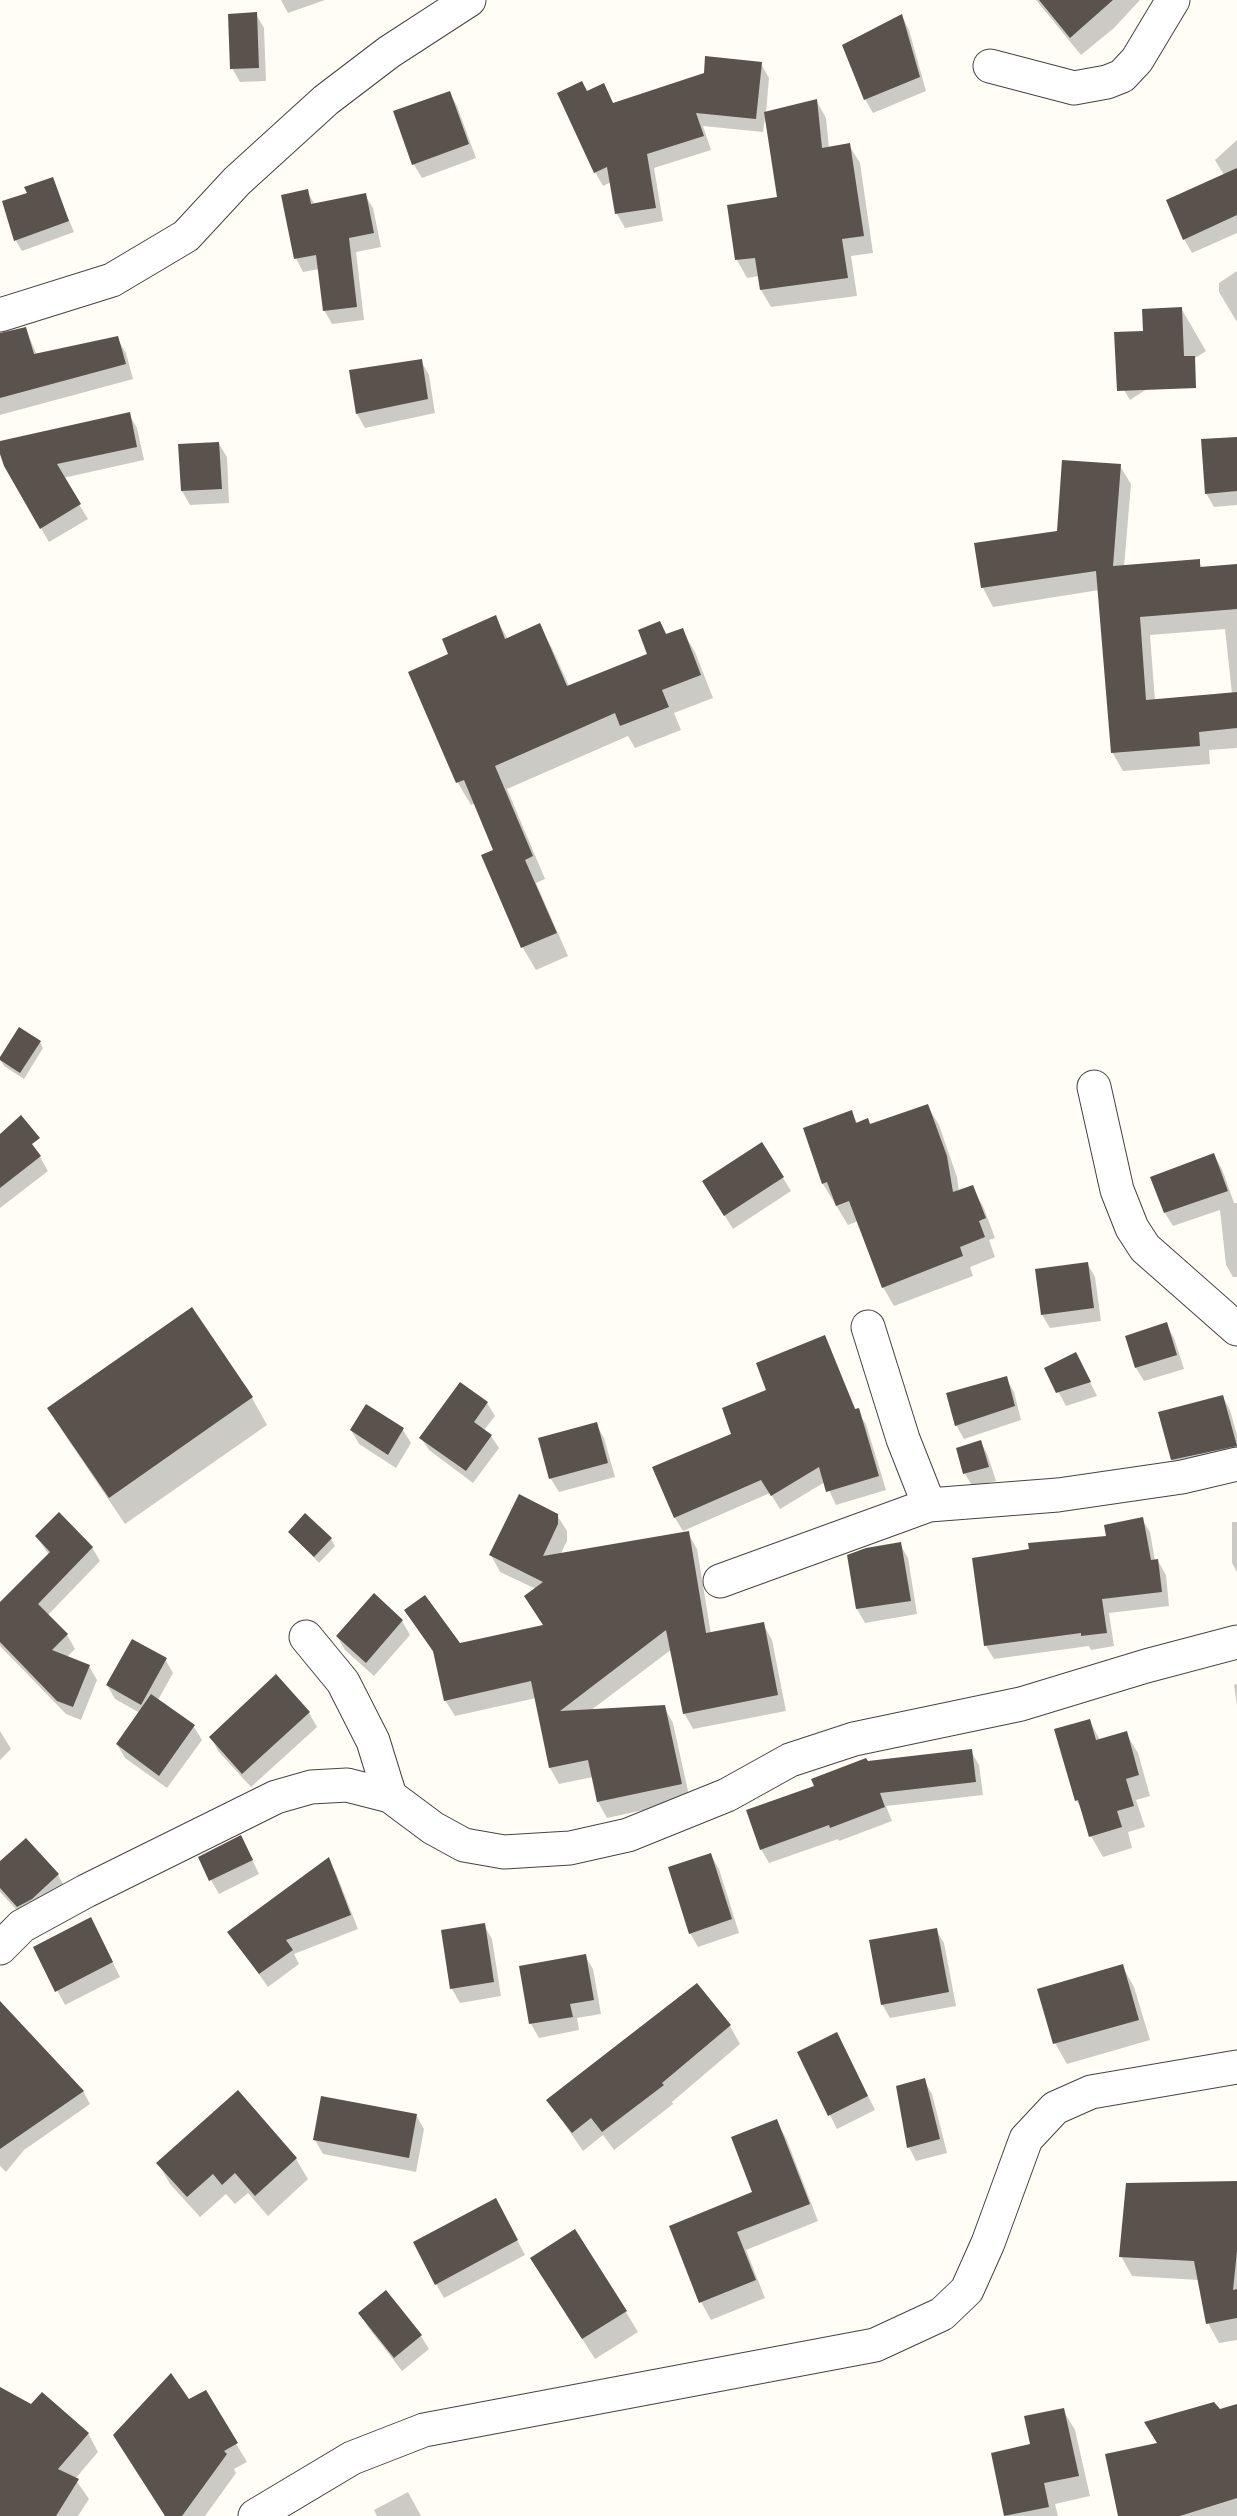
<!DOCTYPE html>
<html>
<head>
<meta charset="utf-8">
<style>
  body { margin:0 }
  canvas { display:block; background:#fffdf5 }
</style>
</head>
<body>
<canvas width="1237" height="2516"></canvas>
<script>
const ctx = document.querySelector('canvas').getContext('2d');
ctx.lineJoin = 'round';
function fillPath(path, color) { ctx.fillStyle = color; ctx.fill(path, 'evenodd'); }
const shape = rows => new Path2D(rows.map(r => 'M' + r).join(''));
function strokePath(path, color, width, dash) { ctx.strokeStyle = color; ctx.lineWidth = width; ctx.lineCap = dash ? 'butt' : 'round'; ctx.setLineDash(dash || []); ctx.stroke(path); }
fillPath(shape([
  [281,0,325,0,288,13],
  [1036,0,1140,0,1114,28,1081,55],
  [256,14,264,28,266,81,240,82,232,68],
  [902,16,909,30,926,91,873,113,865,99],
  [761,64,769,78,766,113,816,100,826,118,829,148,849,145,860,163,873,253,851,256,857,296,771,307,761,290,759,276,747,278,737,260,729,206,779,198,765,118,763,132,703,126,711,150,654,168,663,221,625,228,617,214,611,182,603,186,595,172,587,93,603,85,614,105],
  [449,92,457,106,476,158,422,178,414,165,395,112],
  [1237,140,1237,233,1192,253,1184,239,1224,175,1215,160],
  [52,179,74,232,22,251,16,241,4,202,29,194],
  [307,191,315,205,365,195,373,208,381,247,356,252,364,320,332,324,324,310,319,269,303,272,296,258],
  [1237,271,1237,322,1219,292,1219,283],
  [1181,308,1206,351,1130,400,1118,380,1144,333],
  [25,328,37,355,117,338,126,353,133,379,0,415,0,335],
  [421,361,429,375,435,413,365,428,357,414],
  [129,414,137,428,144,460,63,478,88,519,49,542,5,466,0,442],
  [1237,438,1237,505,1214,507,1206,493],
  [219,444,227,457,229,503,190,505,182,491,179,446],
  [1120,466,1131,484,1124,567,1199,561,1203,569,1237,565,1237,748,1209,750,1210,764,1123,771,1112,752,1099,590,993,607,983,588,976,545,1058,532],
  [1225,629,1232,694,1155,701,1150,635],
  [495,617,508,639,539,625,552,648,569,686,649,654,660,622,667,636,682,630,695,652,713,698,674,713,681,730,635,748,628,736,507,789,545,879,536,883,568,956,536,970,523,948,483,856,495,851,476,803,471,805,458,783,410,673,450,655],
  [40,1042,43,1048,24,1079,4,1066,0,1059],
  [927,1105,939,1125,957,1177,959,1191,972,1187,983,1206,995,1238,989,1240,995,1257,970,1267,973,1276,894,1306,883,1287,858,1221,848,1225,823,1184,805,1128,851,1112,858,1124,871,1126],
  [762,1144,791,1191,733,1229,712,1195],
  [0,1152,40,1157,48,1171,0,1208],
  [1214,1155,1222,1169,1234,1203,1237,1203,1237,1277,1233,1277,1226,1265,1220,1210,1173,1226,1165,1213],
  [1087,1263,1095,1277,1101,1321,1050,1328,1042,1315],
  [191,1310,252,1398,267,1425,125,1524,65,1435,49,1409],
  [1166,1324,1174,1338,1184,1369,1144,1381,1136,1368],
  [824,1336,856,1410,866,1424,886,1490,836,1505,825,1482,780,1509,770,1493,683,1531,675,1518,733,1435,768,1390],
  [1083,1368,1097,1396,1066,1406,1046,1369],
  [1006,1378,1014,1392,1021,1420,964,1439,956,1425],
  [460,1384,487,1403,495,1416,484,1430,491,1436,499,1448,473,1483,429,1450,421,1438],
  [1223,1397,1230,1410,1237,1435,1237,1461,1180,1473,1172,1459],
  [596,1424,604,1438,615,1477,559,1492,551,1479,540,1439],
  [351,1430,403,1430,411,1443,396,1468,359,1444],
  [981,1442,988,1456,996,1481,973,1487,965,1474,958,1449],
  [305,1515,331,1539,335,1546,319,1563,290,1532],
  [557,1515,567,1531,567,1541,560,1555,688,1533,697,1549,711,1634,763,1624,772,1640,786,1711,693,1729,684,1713,672,1649,590,1711,664,1707,673,1723,690,1800,607,1818,598,1802,593,1777,559,1784,550,1768,536,1698,455,1716,445,1700,435,1655,406,1611,459,1645,544,1626,536,1589,500,1572,491,1555],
  [1142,1519,1150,1532,1155,1561,1158,1561,1166,1575,1169,1606,1109,1613,1114,1646,1091,1650,1089,1646,994,1659,986,1646,1107,1537],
  [1232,1522,1237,1522,1237,1572,1232,1563],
  [37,1537,92,1547,100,1561,48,1615,67,1635,75,1649,67,1657,89,1666,97,1680,81,1720,66,1714,0,1646,0,1604,49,1555],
  [900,1544,908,1558,917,1614,865,1623,857,1609],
  [374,1596,402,1621,410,1635,374,1676,345,1650,337,1636],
  [165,1659,173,1673,158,1700,194,1727,202,1740,167,1788,125,1758,117,1744,140,1713,115,1699,107,1685],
  [276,1677,309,1713,317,1727,251,1787,218,1751,211,1737],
  [1237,1684,1237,1705,1234,1685],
  [1089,1720,1100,1740,1126,1733,1138,1753,1150,1796,1136,1800,1145,1827,1128,1832,1132,1848,1103,1857,1091,1836,1084,1813,1076,1800],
  [0,1731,11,1749,0,1760],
  [971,1751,979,1765,983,1795,886,1806,892,1821,839,1841,838,1839,769,1863,761,1849,816,1787,867,1763],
  [26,1840,58,1875,66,1889,26,1920,0,1892,0,1863],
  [248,1851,259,1874,219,1894,211,1880],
  [711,1855,719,1869,739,1933,698,1947,690,1933],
  [328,1860,336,1873,358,1929,294,1954,299,1964,268,1987,229,1932],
  [484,1925,492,1939,501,1996,460,2003,452,1989,442,1932],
  [936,1930,944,1943,956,2006,890,2018,882,2004],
  [98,1933,120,1977,65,2005,35,1948],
  [585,1956,593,1969,601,2014,577,2018,579,2030,539,2038,531,2024,521,1967],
  [1122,1966,1134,1987,1150,2040,1067,2064,1055,2043],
  [0,2004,83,2091,90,2104,24,2150,6,2172,0,2166],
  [730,2026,740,2044,672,2102,673,2104,614,2150,603,2135,583,2151,548,2100],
  [844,2047,875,2110,837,2129,830,2115],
  [924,2080,932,2094,947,2153,916,2161,909,2147],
  [416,2115,424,2129,416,2172,323,2154,315,2140],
  [776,2121,786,2138,818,2221,746,2250,765,2298,711,2320,701,2302,754,2193],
  [296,2159,308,2179,268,2216,248,2193,235,2204,226,2194,200,2217,170,2184,158,2163],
  [503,2213,525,2255,444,2298,436,2284],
  [1237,2216,1237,2340,1219,2343,1208,2323,1199,2280,1132,2276,1121,2256],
  [544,2279,626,2312,638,2332,595,2359],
  [360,2314,421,2336,429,2349,402,2371,368,2327],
  [0,2389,88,2433,98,2452,75,2479,89,2499,78,2516,0,2516],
  [205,2392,247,2462,234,2469,236,2473,205,2516,166,2516,189,2401],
  [1063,2410,1075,2430,1090,2496,1055,2504,1058,2516,1006,2516,993,2454,1032,2445],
  [1237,2431,1237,2516,1119,2516,1159,2444],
  [408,2492,421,2516,377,2516,374,2510]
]), '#0003');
fillPath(shape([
  [1039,0,1113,0,1070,38],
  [257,12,259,68,230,69,228,14],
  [902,14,920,77,864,100,842,45],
  [705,56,762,62,756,119,696,113,704,136,647,154,656,208,615,214,607,167,594,173,557,93,582,81,587,91,604,83,613,103,704,73],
  [450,91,469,144,412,165,393,111],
  [817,99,822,148,850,143,864,236,842,239,848,278,760,290,755,258,735,260,727,205,777,197,764,112],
  [1237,168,1237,215,1183,240,1166,200],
  [53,177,69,221,14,241,2,201,27,193,24,187],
  [308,189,311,204,366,193,374,233,349,238,357,307,323,311,316,255,294,259,281,195],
  [1182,307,1184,356,1195,356,1196,388,1117,391,1114,332,1143,331,1142,309],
  [26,327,34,354,118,336,126,364,0,398,0,333],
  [422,359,428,399,356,414,349,370],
  [130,412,137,447,57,464,81,504,40,529,4,466,0,454,0,441],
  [1237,437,1237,491,1205,494,1201,439],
  [219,442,222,489,181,491,178,444],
  [1062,460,1121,464,1113,566,1200,559,1200,567,1237,564,1237,609,1140,617,1146,700,1237,692,1237,728,1199,732,1200,746,1111,753,1096,571,981,588,974,543,1057,531],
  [496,615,505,639,540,623,567,686,647,654,638,630,660,621,666,634,683,628,701,675,662,690,669,707,620,726,615,713,495,766,533,856,525,860,557,933,521,948,481,855,493,850,464,780,456,783,408,672,448,654,442,639],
  [19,1027,41,1041,20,1073,0,1060,0,1057],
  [928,1104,947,1156,953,1192,973,1185,986,1218,979,1221,985,1237,960,1247,963,1256,882,1288,849,1201,836,1206,827,1182,822,1184,803,1128,852,1110,856,1123,868,1118,870,1124],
  [21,1115,40,1138,32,1144,41,1156,0,1188,0,1134],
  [762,1142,784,1177,724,1216,702,1181],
  [1214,1153,1228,1191,1164,1213,1150,1177],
  [1088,1262,1094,1308,1041,1315,1035,1269],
  [192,1307,253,1397,109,1498,47,1408],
  [1167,1322,1177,1355,1135,1368,1125,1336],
  [825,1335,855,1409,859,1408,879,1476,826,1492,819,1467,771,1496,761,1480,674,1518,652,1467,731,1434,722,1408,766,1390,756,1363],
  [1076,1352,1091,1382,1056,1393,1044,1368],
  [1007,1376,1015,1406,955,1426,946,1393],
  [460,1382,488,1402,474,1422,492,1435,466,1471,419,1438],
  [1223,1395,1237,1446,1171,1460,1158,1412],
  [366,1404,404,1428,388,1455,350,1430],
  [597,1422,608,1463,549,1479,538,1438],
  [981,1440,989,1467,963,1474,956,1448],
  [519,1494,558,1514,558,1524,543,1556,689,1531,706,1633,764,1622,778,1695,683,1714,666,1630,560,1711,665,1705,682,1784,597,1802,588,1760,549,1768,531,1681,444,1701,433,1651,404,1610,425,1595,460,1643,543,1625,524,1596,543,1582,489,1555],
  [59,1512,93,1547,38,1604,68,1634,52,1650,90,1665,73,1707,57,1701,0,1642,0,1602,50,1552,35,1536],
  [305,1513,332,1538,314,1557,288,1532],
  [1143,1517,1151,1560,1158,1559,1162,1592,1102,1599,1107,1633,1081,1636,1081,1633,984,1646,972,1558,1029,1549,1028,1543,1106,1536,1104,1525],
  [901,1542,911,1601,856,1609,847,1555,866,1548],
  [374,1593,403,1620,366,1663,336,1636],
  [132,1639,167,1658,141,1705,106,1685],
  [276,1674,310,1712,242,1774,209,1737],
  [151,1694,195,1725,159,1776,116,1744],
  [1090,1719,1096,1740,1127,1731,1139,1775,1126,1779,1134,1806,1117,1811,1122,1827,1089,1837,1078,1800,1075,1801,1054,1729],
  [972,1749,976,1782,880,1793,885,1807,830,1828,829,1825,760,1850,746,1810,814,1786,811,1779,866,1758,868,1761],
  [241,1835,253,1860,209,1881,198,1857],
  [26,1838,59,1874,32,1899,17,1907,0,1888,0,1861],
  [711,1853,732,1919,689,1934,668,1867],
  [329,1857,351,1915,286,1940,293,1950,259,1974,227,1932],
  [91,1917,113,1962,55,1992,33,1947],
  [485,1923,494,1982,450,1989,441,1930],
  [937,1928,949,1992,881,2005,869,1940],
  [586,1954,594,2000,570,2004,573,2017,529,2024,519,1966],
  [1123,1964,1139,2020,1053,2044,1037,1989],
  [697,1983,731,2025,662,2083,664,2085,602,2132,591,2118,572,2133,546,2100],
  [0,2001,84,2091,0,2149],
  [837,2032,868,2096,828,2116,797,2052],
  [925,2078,940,2139,907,2148,896,2086],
  [238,2090,297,2158,255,2196,235,2173,222,2185,213,2174,187,2197,156,2163],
  [321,2096,417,2114,409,2158,313,2140],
  [777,2119,810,2204,737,2232,756,2280,699,2303,669,2226,752,2192,731,2137],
  [1237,2181,1237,2251,1233,2290,1237,2289,1237,2318,1206,2324,1194,2261,1119,2257,1126,2183],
  [496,2198,518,2240,435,2285,413,2242],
  [575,2229,627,2311,582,2339,530,2258],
  [386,2290,422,2335,394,2358,358,2313],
  [171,2373,189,2399,206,2390,238,2443,224,2451,227,2454,182,2516,165,2516,113,2435],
  [0,2387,31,2404,42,2392,89,2433,58,2469,79,2479,56,2516,0,2516],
  [1214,2402,1220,2409,1237,2404,1237,2498,1180,2516,1118,2516,1105,2454,1157,2443,1144,2422],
  [1064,2408,1079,2476,1044,2483,1049,2507,1004,2516,991,2453,1030,2444,1024,2416]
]), '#5a524d');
const minor = shape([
  [990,66,1074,88,1107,82,1122,76,1137,60,1173,0],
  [0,315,112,280,186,236,237,181,326,100,389,52,469,0],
  [1094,1087,1117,1190,1132,1228,1145,1248,1237,1329],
  [868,1327,903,1439,929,1505],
  [720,1581,929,1505,1058,1495,1182,1477,1237,1464],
  [306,1637,343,1682,373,1741,390,1796],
  [0,1948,22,1926,86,1891,276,1797,311,1787,347,1785,390,1796,433,1828,464,1845,504,1852,570,1848,628,1835,727,1795,790,1760,854,1739,1021,1704,1146,1666,1237,1642],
  [255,2516,352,2458,424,2430,875,2345,942,2314,967,2290,988,2243,1026,2139,1055,2108,1091,2092,1237,2067]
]);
strokePath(minor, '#444', 35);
strokePath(minor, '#fff', 33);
</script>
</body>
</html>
